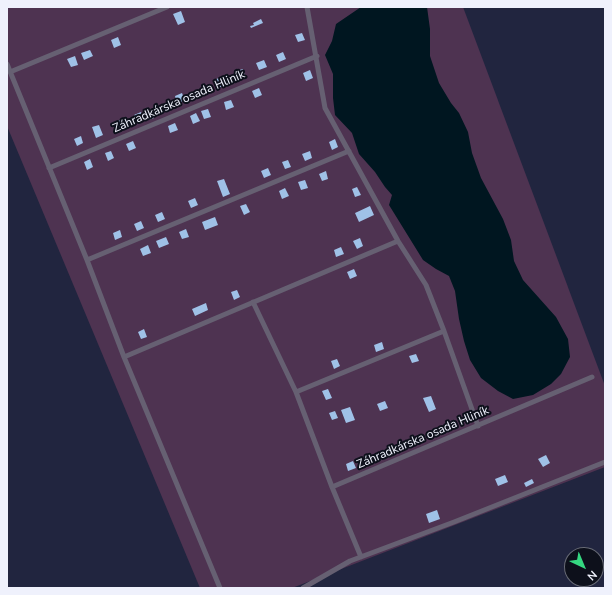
<!DOCTYPE html>
<html>
<head>
<meta charset="utf-8">
<style>
  body { margin:0 }
  #map { position:relative; width:612px; height:595px; overflow:hidden; background:#21253f; font-family:"Nunito Sans",sans-serif }
  canvas { display:block }
  .frame { position:absolute; inset:0; border:8px solid #eff1fc; pointer-events:none }
  .north { position:absolute; left:564px; top:547px; width:40px; height:40px; box-sizing:border-box; background:#0d101b; border:1px solid #676a75; border-radius:50%; rotate:136deg; font-size:11px; font-weight:700; line-height:16px; text-align:center; color:#eff1fc }
  .north::after { content:''; display:block; margin:auto; width:14px; height:18px; background:#35d881; clip-path:polygon(50% 0,100% 100%,50% 72%,0 100%) }
</style>
</head>
<body>
<div id="map">
<canvas width="612" height="595"></canvas>
<div class="frame"></div>
<div class="north">N</div>
</div>
<script>
const ctx = document.querySelector('canvas').getContext('2d');
ctx.lineJoin = 'round';
function fillPath(path, color) { ctx.fillStyle = color; ctx.fill(path, 'evenodd'); }
const shape = rows => new Path2D(rows.map(r => 'M' + r).join(''));
function strokePath(path, color, width, dash) { ctx.strokeStyle = color; ctx.lineWidth = width; ctx.lineCap = dash ? 'butt' : 'round'; ctx.setLineDash(dash || []); ctx.stroke(path); }
function write(font, color, halo, rows, align = 'center') {
  ctx.font = font + ' "Nunito Sans",sans-serif'; ctx.lineWidth = 4; ctx.setLineDash([]); ctx.textBaseline = 'middle'; ctx.strokeStyle = halo; ctx.fillStyle = color; for (const [text, x, y, turn = 0] of rows) {
    ctx.save(); ctx.translate(x, y); ctx.rotate((+turn || 0) * Math.PI / 180); ctx.textAlign = isNaN(turn) ? turn : align; if (halo) ctx.strokeText(text, 0, 0); ctx.fillText(text, 0, 0); ctx.restore();
  }
}
fillPath(shape([
  [7,7,463,7,605,386,605,467,292,588,200,588,7,126]
]), '#4e3351');
fillPath(shape([
  [361,7,427,7,430,29,430,56,439,83,451,103,459,113,468,132,472,153,481,178,503,219,511,240,514,261,523,280,556,317,568,339,570,357,561,374,551,384,533,395,513,399,498,391,481,378,470,360,464,341,459,319,455,291,449,276,436,269,423,260,389,205,392,195,385,187,375,172,359,154,352,133,335,115,333,98,333,74,325,55,332,41,336,24]
]), '#001620');
fillPath(shape([
  [181,11,185,22,178,25,173,14],
  [261,19,263,23,251,28,250,26,254,25,253,23],
  [302,33,305,40,298,42,295,35],
  [118,37,121,45,114,48,111,40],
  [90,50,93,56,84,60,81,53],
  [283,52,286,59,279,62,276,55],
  [75,56,78,65,71,67,67,59],
  [264,60,267,67,259,70,256,63],
  [243,69,245,76,238,78,236,71],
  [310,70,313,78,306,81,303,73],
  [224,76,227,84,218,88,214,80],
  [259,88,262,95,255,98,252,91],
  [182,93,185,101,177,103,175,96],
  [231,100,234,107,226,110,224,102],
  [151,109,154,118,149,120,146,111],
  [208,109,211,117,204,119,201,111],
  [141,112,144,119,137,122,134,115],
  [196,113,200,121,193,124,190,116],
  [120,120,123,127,116,129,114,123],
  [175,123,178,130,170,133,168,126],
  [99,125,103,135,96,138,92,127],
  [81,136,83,143,77,146,74,139],
  [335,139,338,147,332,150,329,142],
  [133,141,136,148,129,151,126,144],
  [111,151,114,158,108,161,105,153],
  [310,151,312,158,305,161,302,154],
  [90,159,93,167,87,170,84,162],
  [288,160,291,167,285,169,282,162],
  [268,168,271,175,264,178,261,171],
  [326,171,328,179,322,181,319,174],
  [224,179,230,194,223,197,217,181],
  [305,180,308,188,301,190,298,182],
  [357,187,361,195,355,197,352,189],
  [285,188,289,196,282,199,279,191],
  [195,198,198,205,191,208,188,201],
  [246,204,250,212,244,215,240,206],
  [370,206,374,215,359,222,355,213],
  [162,212,165,219,158,222,155,215],
  [215,217,218,225,205,230,202,222],
  [141,221,144,228,137,231,134,224],
  [186,229,189,237,182,239,179,232],
  [120,230,122,237,115,240,113,233],
  [166,237,169,244,159,248,156,241],
  [360,238,363,246,357,249,353,241],
  [148,245,151,253,143,256,140,249],
  [341,247,344,254,336,257,334,250],
  [354,269,357,276,350,279,347,272],
  [237,290,240,297,234,300,231,292],
  [206,303,208,310,195,316,192,309],
  [144,329,147,337,141,339,138,332],
  [382,342,384,349,376,352,374,345],
  [416,354,419,361,412,363,409,356],
  [337,359,340,366,334,369,331,361],
  [328,389,332,398,326,400,322,391],
  [431,396,436,409,429,412,423,398],
  [385,401,388,408,380,411,377,404],
  [350,407,355,420,346,423,341,410],
  [335,411,338,418,332,420,329,413],
  [546,455,550,463,543,467,538,459],
  [353,461,356,468,348,471,346,464],
  [505,475,508,482,498,486,495,479],
  [532,479,534,483,526,487,524,483],
  [437,510,440,519,429,523,426,514]
]), '#9fc1e7');
strokePath(shape([
  [307,7,325,108,398,241,426,285,444,331,478,426],
  [7,64,87,260,124,357,220,588],
  [10,72,167,7],
  [49,168,317,56],
  [87,260,349,151],
  [253,302,296,392,332,487],
  [124,357,398,241],
  [296,392,444,331],
  [361,557,332,487,592,377],
  [303,588,350,561,454,522,605,462]
]), '#666072', 5);
write('12px', '#eff1fc', '#0d101b', [
  ["Záhradkárska osada Hliník",179,102,-23],
  ["Záhradkárska osada Hliník",423,438,-23]
]);
</script>
</body>
</html>
